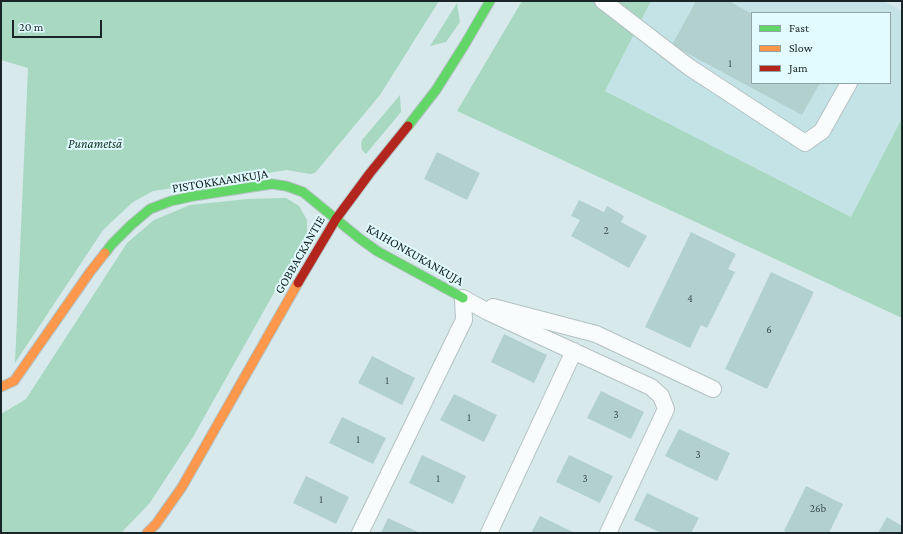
<!DOCTYPE html>
<html>
<head>
<meta charset="utf-8">
<style>
  body { margin:0 }
  #map { position:relative; width:903px; height:534px; overflow:hidden; background:#d7e9eb; font-family:"Crimson Pro",serif }
  canvas { display:block }
  .frame { position:absolute; inset:0; border:2px solid #192526; pointer-events:none }
  .legend { position:absolute; left:751px; top:12px; width:140px; height:72px; box-sizing:border-box; background:#e1fbfe; border:1px solid #91a5a8; margin:0; padding:5px 7px; list-style:none; font-size:12px; color:#192526 }
  .legend li { display:flex; align-items:center; gap:8px; height:20px }
  .legend b { width:20px; border:1px solid #91a5a8 }
  .scale { position:absolute; left:12px; top:20px; width:90px; height:18px; box-sizing:border-box; border:2px solid #192526; border-top:0; padding-left:5px; font-size:12px; line-height:14px; white-space:nowrap; color:#192526; -webkit-text-stroke:3px #e1fbfe; paint-order:stroke }
</style>
</head>
<body>
<div id="map">
<canvas width="903" height="534"></canvas>
<div class="frame"></div>
<ul class="legend">
<li><b style="height:5px;background:#63d668"></b>Fast</li>
<li><b style="height:5px;background:#ff974d"></b>Slow</li>
<li><b style="height:5px;background:#b3261e"></b>Jam</li>
</ul>
<div class="scale">20 m</div>
</div>
<script>
const ctx = document.querySelector('canvas').getContext('2d');
ctx.lineJoin = 'round';
function fillPath(path, color) { ctx.fillStyle = color; ctx.fill(path, 'evenodd'); }
const shape = rows => new Path2D(rows.map(r => 'M' + r).join(''));
function strokePath(path, color, width, dash) { ctx.strokeStyle = color; ctx.lineWidth = width; ctx.lineCap = dash ? 'butt' : 'round'; ctx.setLineDash(dash || []); ctx.stroke(path); }
function write(font, color, halo, rows, align = 'center') {
  ctx.font = font + ' "Crimson Pro",serif'; ctx.lineWidth = 4; ctx.setLineDash([]); ctx.textBaseline = 'middle'; ctx.strokeStyle = halo; ctx.fillStyle = color; for (const [text, x, y, turn = 0] of rows) {
    ctx.save(); ctx.translate(x, y); ctx.rotate((+turn || 0) * Math.PI / 180); ctx.textAlign = isNaN(turn) ? turn : align; if (halo) ctx.strokeText(text, 0, 0); ctx.fillText(text, 0, 0); ctx.restore();
  }
}
fillPath(shape([
  [651,1,883,1,902,11,902,118,851,217,605,91],
  [752,13,890,13,890,83,752,83]
]), '#c4e3e7');
fillPath(shape([
  [1,1,439,1,380,95,315,173,310,174,287,170,153,191,133,202,103,230,15,363,28,68,1,60],
  [522,1,651,1,605,91,851,217,902,118,902,318,457,111],
  [457,3,460,22,446,42,430,46],
  [400,95,401,112,366,154,362,150,361,144,362,140],
  [286,198,299,206,307,220,307,234,193,437,149,504,121,533,1,533,1,414,26,399,127,243,154,220,190,205,247,199]
]), '#a8d8c2');
fillPath(shape([
  [696,1,729,1,752,14,752,83,820,83,802,115,672,45],
  [437,152,480,173,467,200,424,179],
  [579,200,604,212,607,206,624,216,621,222,647,236,629,268,571,236,580,220,571,216],
  [691,232,736,254,728,269,735,272,707,328,701,325,690,348,645,327],
  [771,272,814,292,767,389,725,369],
  [504,334,547,355,534,383,491,362],
  [372,356,415,378,402,405,358,383],
  [601,391,644,412,631,439,587,418],
  [454,394,497,415,484,442,440,420],
  [342,417,386,438,373,464,329,443],
  [679,429,730,453,717,481,665,456],
  [422,455,466,476,453,504,409,483],
  [569,455,613,476,600,503,556,482],
  [306,476,349,497,336,524,293,503],
  [806,486,843,504,829,533,788,533,784,531],
  [647,493,699,518,691,533,661,533,634,520],
  [540,516,575,533,531,533],
  [887,517,902,526,902,533,878,533],
  [388,518,420,533,381,533]
]), '#b2d1ce');
const lane = shape([
  [603,1,689,67,805,143,822,131,849,83],
  [463,298,488,312,651,387,661,396,666,409,608,533],
  [493,307,596,334,713,389],
  [360,533,464,320,463,298],
  [489,533,574,351]
]);
const fast = shape([
  [408,126,436,90,465,44,490,1],
  [105,253,112,244,131,225,150,209,171,201,194,196,272,184,286,186,303,192,359,238,377,251,463,298]
]);
const slow = shape([
  [1,387,14,381,90,272,105,253],
  [147,533,156,524,182,487,298,283]
]);
const jam = shape([
  [298,283,336,219,370,173,408,126]
]);
strokePath(lane, '#b4c2c4', 18);
strokePath(fast, '#b4c2c4', 11);
strokePath(slow, '#b4c2c4', 11);
strokePath(jam, '#b4c2c4', 11);
strokePath(lane, '#f9fcfc', 16);
strokePath(fast, '#63d668', 9);
strokePath(slow, '#ff974d', 9);
strokePath(jam, '#b3261e', 9);
write('11px', '#3f5050', null, [
  ["1",730,64],
  ["2",606,231],
  ["4",690,299],
  ["6",769,330],
  ["1",387,381],
  ["3",616,415],
  ["1",469,418],
  ["1",358,440],
  ["3",698,455],
  ["1",438,479],
  ["3",585,479],
  ["1",321,500],
  ["26b",818,509]
]);
write('italic 13px', '#103723', '#e1fbfe', [
  ["Punametsä",95,144]
]);
write('13px', '#192526', '#e1fbfe', [
  ["PISTOKKAANKUJA",220,181,-9],
  ["GOBBACKANTIE",300,255,-60],
  ["KAIHONKUKANKUJA",415,255,30]
]);
</script>
</body>
</html>
